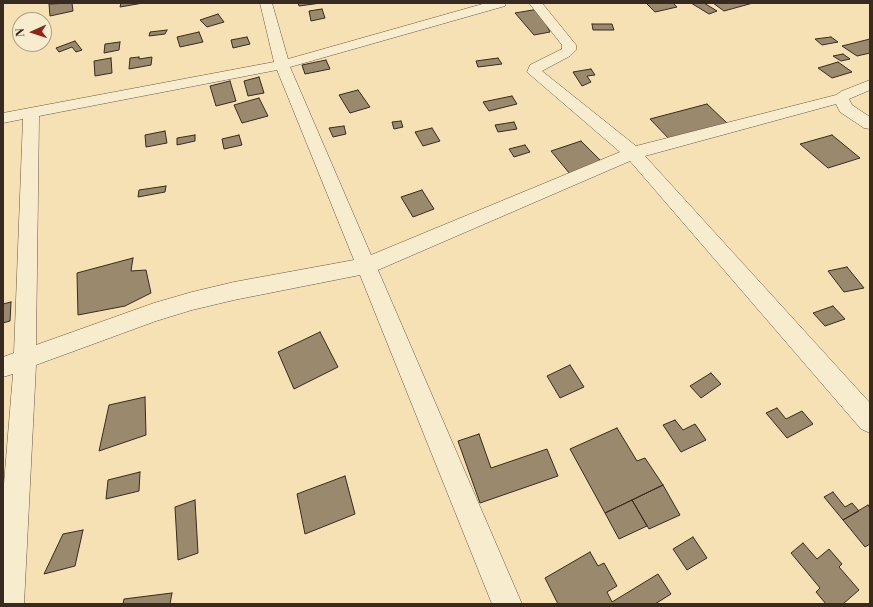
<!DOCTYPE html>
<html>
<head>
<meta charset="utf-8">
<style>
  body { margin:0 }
  #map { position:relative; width:873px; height:607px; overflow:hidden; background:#f5e1b4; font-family:"Libre Bodoni",serif }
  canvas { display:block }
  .frame { position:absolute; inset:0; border:4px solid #382a20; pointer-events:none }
  .north { position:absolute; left:12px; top:12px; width:40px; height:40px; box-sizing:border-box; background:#f8ecce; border:1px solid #ab9e88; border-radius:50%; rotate:267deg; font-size:11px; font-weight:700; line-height:16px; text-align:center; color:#382a20 }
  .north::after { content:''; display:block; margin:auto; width:14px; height:18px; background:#8f2418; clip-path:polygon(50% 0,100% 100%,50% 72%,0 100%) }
</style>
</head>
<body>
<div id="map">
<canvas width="873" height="607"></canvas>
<div class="frame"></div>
<div class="north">N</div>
</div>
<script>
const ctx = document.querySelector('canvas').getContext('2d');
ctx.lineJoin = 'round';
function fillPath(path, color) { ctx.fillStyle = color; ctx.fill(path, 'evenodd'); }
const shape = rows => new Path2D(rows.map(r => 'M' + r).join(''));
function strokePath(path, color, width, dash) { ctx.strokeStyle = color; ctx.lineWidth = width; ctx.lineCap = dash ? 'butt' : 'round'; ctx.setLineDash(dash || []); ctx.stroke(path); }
const building = shape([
  [72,3,73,11,50,16,49,4,72,3],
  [121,3,143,3,120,7,121,3],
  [298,3,321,3,299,6,298,3],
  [646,3,673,3,677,7,655,12,646,3],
  [691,3,704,3,717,11,709,14,691,3],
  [713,3,753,3,724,11,713,3],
  [322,9,325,18,311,21,309,11,322,9],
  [539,9,550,32,534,35,515,13,539,9],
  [218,14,224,22,207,27,200,20,218,14],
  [592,24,612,24,614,30,593,30,592,24],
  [167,30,165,34,149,36,150,32,167,30],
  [199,32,203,42,180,47,177,37,199,32],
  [247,37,250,44,233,48,231,40,247,37],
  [831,37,838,42,822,45,815,39,831,37],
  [870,39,870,53,857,56,842,46,870,39],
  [75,41,82,50,76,52,72,47,59,52,56,48,75,41],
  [120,42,119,50,104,53,105,44,120,42],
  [843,54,850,59,841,61,833,56,843,54],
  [139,57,139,59,152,57,151,65,129,69,130,58,139,57],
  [111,58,112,73,95,76,94,61,111,58],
  [498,58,502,64,478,67,476,61,498,58],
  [326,60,330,69,305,74,302,65,326,60],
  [838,62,852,72,832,78,818,68,838,62],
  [591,69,595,75,587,76,591,82,582,86,573,72,591,69],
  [259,77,264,93,248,96,244,81,259,77],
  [230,81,236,101,216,106,210,86,230,81],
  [358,90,370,107,350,113,339,95,358,90],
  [512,96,517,104,489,111,483,102,512,96],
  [259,98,268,116,242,123,234,105,259,98],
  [707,104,729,125,672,142,650,119,707,104],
  [401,121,403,127,394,129,392,122,401,121],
  [514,122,517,129,498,132,495,125,514,122],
  [344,126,346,134,333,137,329,128,344,126],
  [432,128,440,141,423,146,415,132,432,128],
  [165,131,167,143,146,147,145,135,165,131],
  [195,135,195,141,177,145,177,138,195,135],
  [239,135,242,145,224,149,222,139,239,135],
  [832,135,860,158,828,168,800,144,832,135],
  [581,141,602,162,570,174,551,151,581,141],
  [525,145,530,152,514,157,509,149,525,145],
  [166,186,165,192,138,197,139,190,166,186],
  [422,190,434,209,413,217,401,197,422,190],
  [133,258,131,271,146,270,151,293,125,306,78,315,77,273,133,258],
  [847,267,864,288,844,292,828,271,847,267],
  [11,302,10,321,3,323,3,304,11,302],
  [833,306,845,319,825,326,813,313,833,306],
  [320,332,338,367,294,389,278,352,320,332],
  [570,365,584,387,560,398,547,376,570,365],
  [711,373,721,384,701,398,690,386,711,373],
  [145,397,146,435,99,451,109,405,145,397],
  [777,408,786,419,802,411,813,424,787,438,766,413,777,408],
  [675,420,683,430,695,424,706,440,681,452,663,425,675,420],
  [617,428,637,461,645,458,663,485,605,513,570,449,617,428],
  [479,434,491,468,547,449,558,476,480,503,458,441,479,434],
  [140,472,139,491,106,499,108,480,140,472],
  [345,476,355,514,305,534,297,494,345,476],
  [663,485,680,515,649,529,632,500,663,485],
  [833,492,845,507,852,503,859,511,843,520,824,497,833,492],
  [195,500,198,553,178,560,175,507,195,500],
  [632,500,647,526,619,539,605,513,632,500],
  [868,505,870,508,870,544,865,547,843,520,868,505],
  [83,530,75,566,44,574,63,534,83,530],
  [693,537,707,558,687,570,673,549,693,537],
  [803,543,817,559,829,549,842,564,839,567,859,590,843,604,826,604,816,592,820,588,791,553,803,543],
  [590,552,598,566,604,563,617,586,607,592,612,602,658,574,671,594,655,604,558,604,545,578,590,552],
  [172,593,170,604,123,604,124,599,172,593]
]);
fillPath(building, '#9a896d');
strokePath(building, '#382a20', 1);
const street = shape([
  [260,3,272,3,288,59,486,3,506,3,505,6,290,67,371,255,620,152,527,72,530,65,562,49,562,45,529,3,542,3,576,45,576,50,570,56,542,71,636,146,836,95,842,91,870,80,870,90,849,99,852,105,870,117,870,129,864,128,840,112,836,104,645,156,870,403,870,433,861,429,630,161,378,270,522,604,492,604,360,275,234,300,192,310,156,321,36,365,24,604,3,604,3,496,13,374,3,377,3,357,14,353,23,119,3,123,3,113,274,62,260,3],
  [277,70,354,260,234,282,192,292,154,303,36,345,39,116,277,70]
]);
strokePath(street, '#675845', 1);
fillPath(street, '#f8ecce');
</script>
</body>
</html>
